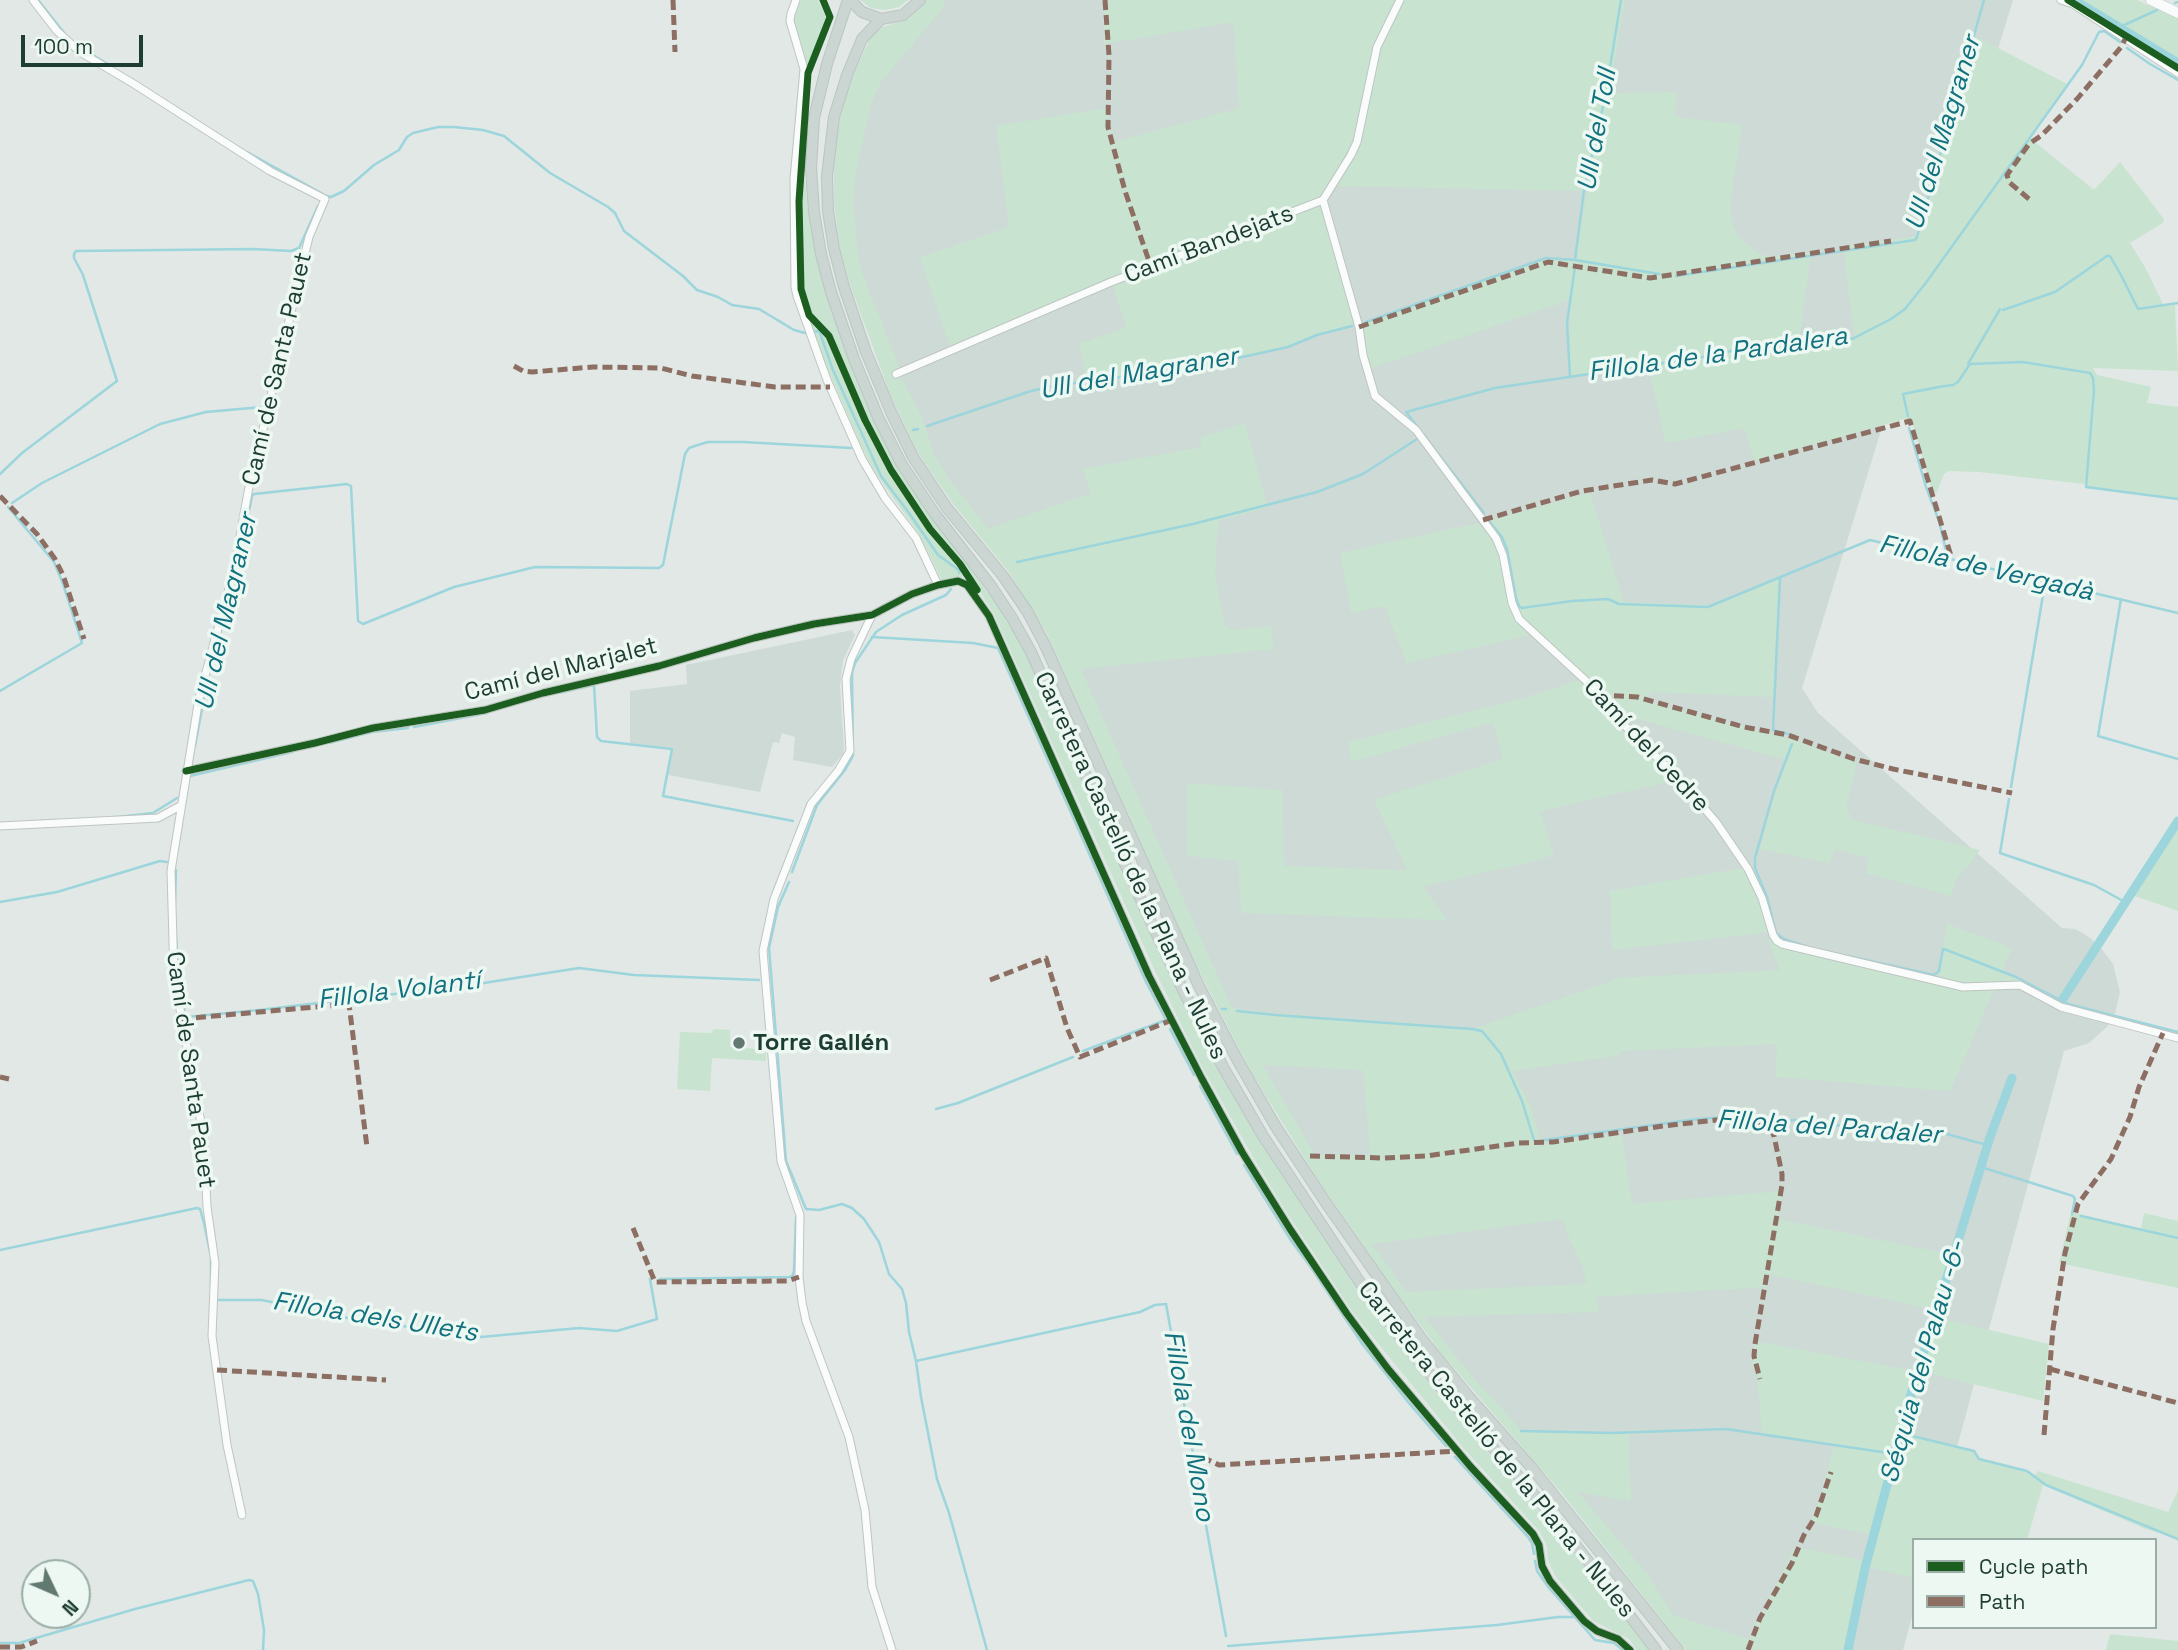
<!DOCTYPE html>
<html>
<head>
<meta charset="utf-8">
<style>
  body { margin:0 }
  #map { position:relative; width:2178px; height:1650px; overflow:hidden; background:#e1e8e5; font-family:"Space Grotesk",sans-serif }
  canvas { display:block }
  .legend { position:absolute; left:1912px; top:1538px; width:245px; height:91px; box-sizing:border-box; background:#eef8f3; border:2px solid #9aada6; margin:0; padding:9px 12px; list-style:none; font-size:21px; color:#1d3d33 }
  .legend li { display:flex; align-items:center; gap:14px; height:35px }
  .legend b { width:35px; border:2px solid #9aada6 }
  .north { position:absolute; left:21px; top:1559px; width:70px; height:70px; box-sizing:border-box; background:#eef8f3; border:2px solid #9aada6; border-radius:50%; rotate:134deg; font-size:19px; font-weight:700; line-height:28px; text-align:center; color:#1d3d33 }
  .north::after { content:''; display:block; margin:auto; width:24px; height:32px; background:#627971; clip-path:polygon(50% 0,100% 100%,50% 72%,0 100%) }
  .scale { position:absolute; left:21px; top:35px; width:122px; height:32px; box-sizing:border-box; border:4px solid #1d3d33; border-top:0; padding-left:9px; font-size:21px; line-height:24px; white-space:nowrap; color:#1d3d33; -webkit-text-stroke:5px #eef8f3; paint-order:stroke }
</style>
</head>
<body>
<div id="map">
<canvas width="2178" height="1650"></canvas>
<ul class="legend">
<li><b style="height:9px;background:#1b5e20"></b>Cycle path</li>
<li><b style="height:9px;background:#8d6e63"></b>Path</li>
</ul>
<div class="north">N</div>
<div class="scale">100 m</div>
</div>
<script>
const ctx = document.querySelector('canvas').getContext('2d');
ctx.lineJoin = 'round';
function fillPath(path, color) { ctx.fillStyle = color; ctx.fill(path, 'evenodd'); }
const shape = rows => new Path2D(rows.map(r => 'M' + r).join(''));
function strokePath(path, color, width, dash) { ctx.strokeStyle = color; ctx.lineWidth = width; ctx.lineCap = dash ? 'butt' : 'round'; ctx.setLineDash(dash || []); ctx.stroke(path); }
function write(font, color, halo, rows, align = 'center') {
  ctx.font = font + ' "Space Grotesk",sans-serif'; ctx.lineWidth = 7; ctx.setLineDash([]); ctx.textBaseline = 'middle'; ctx.strokeStyle = halo; ctx.fillStyle = color; for (const [text, x, y, turn = 0] of rows) {
    ctx.save(); ctx.translate(x, y); ctx.rotate((+turn || 0) * Math.PI / 180); ctx.textAlign = isNaN(turn) ? turn : align; if (halo) ctx.strokeText(text, 0, 0); ctx.fillText(text, 0, 0); ctx.restore();
  }
}
fillPath(shape([
  [929,0,2013,0,1802,688,1818,713,2062,928,2075,929,2083,933,2098,944,2113,964,2120,992,2115,1014,2107,1027,2089,1043,2064,1051,1932,1540,1914,1540,1914,1609,1903,1650,1686,1650,1581,1512,1443,1353,1250,1066,1060,655,1023,587,934,473,839,237,886,29,907,21],
  [852,630,855,635,843,660,840,686,844,749,843,754,832,767,793,760,795,737,782,733,779,743,773,742,760,792,668,775,673,748,630,743,630,691,687,684,686,665]
]), '#cedad5');
fillPath(shape([
  [801,0,818,0,826,17,807,67,794,22,794,16],
  [860,0,908,0,899,7,885,10,871,8],
  [925,0,945,0,944,6,937,15,881,82,871,104,855,176,854,210,858,254,862,273,899,366,901,377,921,415,935,456,950,480,988,529,1091,493,1083,469,1201,447,1201,437,1245,423,1268,507,1218,521,1215,576,1225,626,1231,630,1271,626,1274,649,1081,669,1232,1008,1277,1014,1476,1028,1614,980,1614,978,1780,970,1767,938,1938,978,1947,924,2012,948,2003,971,2021,979,2020,982,1997,983,1950,1091,1776,1077,1777,1044,1620,1051,1620,1055,1513,1071,1532,1110,1540,1141,1543,1144,1622,1135,1632,1204,1783,1191,1777,1219,1954,1255,1937,1310,1768,1274,1767,1287,1595,1297,1600,1312,1425,1317,1472,1376,1522,1431,1629,1433,1631,1501,1578,1492,1648,1575,1673,1615,1749,1639,1795,1547,1865,1561,1873,1535,1810,1522,1823,1489,1834,1445,1762,1434,1757,1375,1751,1361,1754,1341,1919,1372,1902,1434,1973,1451,1979,1460,2027,1471,2034,1477,2038,1471,2168,1512,2178,1491,2178,1539,2146,1529,2043,1485,2027,1540,1914,1540,1914,1578,1867,1567,1849,1650,1686,1650,1560,1491,1442,1354,1401,1299,1321,1185,1250,1070,1194,961,1046,632,1009,572,954,505,928,468,916,449,890,394,850,284,840,250,834,203,834,153,840,118,849,85,871,36,883,27,907,19,921,7],
  [1263,1065,1363,1070,1370,1155,1315,1155],
  [1563,1219,1571,1243,1583,1268,1587,1284,1407,1292,1372,1244],
  [1103,0,1399,0,1375,47,1359,128,1349,154,1321,197,1357,326,1317,336,1288,348,1222,362,1192,365,1088,384,1079,344,1126,328,1112,285,951,349,920,257,1009,227,996,126,1108,108,1109,126,1114,142,1239,108,1233,22,1104,44],
  [1403,0,1625,0,1609,93,1677,92,1675,117,1742,125,1730,208,1733,225,1738,236,1758,253,1769,257,1811,252,1799,343,1808,344,1854,337,1843,247,1917,236,1973,35,2069,85,2030,138,2094,190,2120,162,2164,219,2163,223,2130,243,2146,269,2164,306,2175,305,2178,371,2093,368,2097,375,2151,387,2147,403,2178,407,2178,499,2088,488,2085,484,1979,472,1948,471,1944,474,1937,492,1933,494,1912,422,1904,419,1754,461,1744,428,1666,443,1648,368,1571,377,1569,361,1570,300,1369,369,1362,339,1364,324,1546,258,1575,260,1587,191,1335,186,1353,154,1381,44],
  [2072,0,2137,0,2178,19,2178,64],
  [802,178,805,179,808,212,815,249,830,302,862,394,877,426,888,449,921,503,997,605,1022,646,1174,982,1225,1081,1259,1140,1345,1270,1399,1346,1440,1397,1567,1544,1649,1650,1637,1650,1629,1639,1593,1621,1556,1577,1548,1561,1547,1546,1540,1532,1466,1451,1354,1314,1285,1210,1253,1157,1200,1063,1155,971,994,614,964,567,927,520,892,467,853,391,830,335,810,314,808,308,802,284],
  [807,314,828,337,862,417,890,471,926,525,966,576,943,582,919,534,875,472,863,450,813,335],
  [1590,493,1624,602,1710,605,1779,578,1773,697,1651,692,1647,701,1798,741,1857,763,1846,808,1853,820,1980,850,1967,868,1958,876,1951,896,1866,873,1869,858,1835,849,1830,863,1760,849,1774,798,1787,760,1616,713,1598,690,1543,637,1532,635,1406,663,1385,606,1351,613,1340,553,1483,522],
  [1580,680,1678,780,1540,811,1554,855,1531,862,1423,886,1447,920,1241,913,1238,861,1187,856,1186,783,1283,790,1284,866,1407,870,1374,800,1503,759,1493,722,1351,762,1348,742,1520,699],
  [2178,824,2178,911,2132,895],
  [1743,868,1750,868,1773,932,1612,950,1610,891],
  [713,1029,730,1030,730,1047,759,1049,761,1032,765,1032,766,1061,712,1058,710,1091,677,1089,680,1032,712,1033],
  [2071,1212,2141,1229,2144,1213,2178,1221,2178,1288,2059,1263],
  [1935,1317,2049,1344,2043,1401,1920,1371],
  [2110,1634,2178,1641,2178,1650,2106,1650]
]), '#c8e4d0');
strokePath(shape([
  [38,0,65,34],
  [2175,3,2178,2],
  [2120,27,2157,10],
  [81,48,111,66],
  [2127,48,2150,64,2178,80],
  [247,152,323,194],
  [323,195,331,197,344,191,374,165,399,150,407,137,413,133,438,127,454,127,483,130,504,136,550,173,608,207,615,213,624,231,683,276,697,290,718,297,732,305,759,309,794,330,805,333],
  [1575,260,1584,190,1605,98,1621,0],
  [1676,276,1915,240,1917,237,1984,0],
  [294,285,300,255,299,248],
  [2003,310,2055,292,2107,256,2110,256,2122,277,2138,309,2178,303],
  [1363,323,1546,258,1575,260,1659,274],
  [813,332,818,331,820,333,833,370,881,476,909,513,938,555,960,571,959,573],
  [1968,364,2000,309],
  [1570,376,1567,323,1575,267],
  [1945,386,1953,385,1958,382,1970,364,2023,362,2090,373,2093,378,2094,390,2086,487,2178,499],
  [1908,416,1903,394,1944,386],
  [927,426,1031,391,1062,384,1101,381,1164,368,1224,361,1288,347,1317,335,1352,326],
  [1909,428,1926,487,1939,521,1948,559],
  [913,430,918,429],
  [0,474,22,453,117,381,83,275,74,258,74,254,76,251,253,249,291,251,299,248,318,206],
  [12,503,42,483,160,424,206,412,262,407,267,401],
  [1484,513,1406,412,1495,388,1710,356,1760,344,1808,345,1852,339,1891,319,1905,309,1925,284,2082,65,2099,32,2104,31,2120,42],
  [1490,522,1502,537,1507,549,1516,598,1519,606,1522,608,1572,601,1608,599,1619,604,1708,607,1870,540,2178,613],
  [1017,562,1193,524,1317,492,1363,474,1417,439],
  [1780,578,1773,730,1795,736],
  [2121,599,2098,736,2178,759],
  [872,637,973,643,998,648,1146,982,1166,1020],
  [212,664,238,567,252,496,254,494,347,484,351,486,358,621,363,624,454,587,535,567,659,568,663,565,685,454,689,448,698,445,708,442,743,442,851,448],
  [0,691,82,643,63,584,54,562,8,507],
  [558,693,594,685,597,737,601,741,672,749,663,796,793,821],
  [414,727,487,713],
  [329,743,372,732,408,728],
  [1792,744,1774,791,1755,858,1755,868,1767,897,1776,933,1784,939,1805,946],
  [195,746,208,677],
  [190,776,292,752],
  [2011,787,2045,583],
  [2009,799,2000,853,2094,885,2125,902],
  [118,817,153,813,177,798],
  [792,872,817,805,845,770,853,756,852,673,855,663,876,632,902,615,946,595,951,589],
  [789,882,778,907,769,948,786,1161,806,1209,819,1210,842,1204,852,1208,864,1219,879,1242,889,1274,902,1289,906,1303,909,1332,916,1361,921,1397,937,1479,949,1513,987,1650],
  [0,902,57,892,160,861,167,862],
  [175,902,176,870],
  [176,936,178,972,185,1015,187,1017,259,1010,471,985,579,968,634,975,759,980],
  [1848,956,1934,975,1939,971,1943,949,1944,949,2016,977,2068,1004,2178,1032],
  [1222,1009,1226,1009],
  [1237,1011,1275,1015,1472,1029,1482,1031,1501,1054,1522,1101,1534,1140],
  [1170,1029,1194,1075],
  [1083,1051,1166,1020],
  [1200,1086,1237,1154],
  [936,1109,958,1103,1073,1057],
  [1544,1140,1689,1120,1723,1117,1754,1119,1773,1123,1794,1120,1844,1126,1932,1130,1987,1145],
  [1244,1165,1292,1242,1310,1266,1363,1345,1408,1402,1446,1446],
  [1981,1167,2073,1196,2075,1199,2072,1214],
  [2081,1216,2178,1238],
  [0,1250,197,1208,200,1209,204,1223,210,1252],
  [660,1279,790,1277,793,1275,794,1270,796,1218],
  [211,1287,211,1259],
  [218,1300,262,1300,352,1319,481,1337,579,1328,617,1331,657,1319,650,1279],
  [916,1361,1140,1312,1155,1305,1166,1304,1226,1636],
  [1521,1431,1612,1433,1726,1429,1895,1454],
  [1900,1433,1974,1451,1979,1459,2027,1471,2046,1485,2178,1539],
  [1455,1457,1528,1537,1532,1543,1534,1554],
  [1535,1561,1537,1571,1549,1588,1595,1640,1614,1643,1623,1650],
  [0,1643,19,1643,135,1609,249,1580,253,1581,258,1594,264,1630,263,1650],
  [1228,1646,1497,1625,1558,1617,1574,1617]
]), '#9cd5dc', 2.5);
strokePath(shape([
  [2074,0,2178,63],
  [2061,1002,2178,821],
  [1848,1650,1865,1568,1911,1394,1990,1137,2012,1078]
]), '#9cd5dc', 9);
const street = shape([
  [33,0,57,31,80,52,134,84,270,171,325,199,309,237,248,492,234,570,199,698,171,871,174,977,204,1139,207,1207,215,1263,212,1336,227,1445,242,1515],
  [796,0,791,14,790,21,804,69,794,179,795,287,797,296,827,380,862,459,885,498,916,538,938,585],
  [2061,0,2073,4,2178,73],
  [1323,200,1359,327,1363,355,1375,396,1416,430,1496,538,1503,555,1512,603,1519,619,1596,690,1617,718,1678,778,1716,822,1748,869,1762,898,1773,935,1777,941,1782,944,1963,987,2020,985,2061,1007,2178,1038],
  [896,374,1111,282,1323,200,1351,155,1357,142,1377,47,1400,0],
  [872,615,851,659,846,679,850,751,838,771,811,804,774,899,763,951,781,1161,800,1215,799,1277,802,1302,806,1321,849,1437,865,1510,872,1587,892,1650],
  [186,771,315,743,373,728,485,710,543,693,659,666,754,638,814,624,872,615,912,594,938,585,958,581,967,585,989,616,1149,976,1202,1079,1242,1152,1290,1229,1347,1314,1388,1369,1470,1466,1533,1534,1539,1545,1542,1566,1550,1581,1584,1621,1597,1631,1618,1639,1630,1650],
  [0,826,158,818,180,806]
]);
const secondary = shape([
  [2151,0,2178,13]
]);
const primary = shape([
  [848,0,827,64,814,118,811,168,814,212,821,254,831,292,854,359,878,417,901,463,935,514,991,586,1012,618,1031,652,1150,920,1185,994,1223,1067,1263,1136,1359,1281,1409,1349,1460,1411,1519,1477,1571,1539,1656,1650],
  [850,0,862,12,881,19,903,15,920,0],
  [881,19,862,39,847,75,834,117,827,176,828,211,834,249,844,287,866,352,891,412,913,457,947,508,1003,576,1027,611,1044,643,1199,986,1238,1061,1276,1127,1326,1203,1421,1338,1469,1397,1532,1468,1678,1650]
]);
strokePath(street, '#bec5c2', 9);
strokePath(secondary, '#bcc6c2', 11);
strokePath(primary, '#bbc5c1', 12);
strokePath(street, '#fafcfb', 7);
strokePath(secondary, '#fafcfb', 10);
strokePath(primary, '#cbd5d2', 10);
strokePath(shape([
  [673,0,675,52],
  [1105,0,1109,55,1108,127,1125,191,1151,267],
  [2029,199,2009,182,2007,175,2029,144,2042,135,2077,99,2122,46,2125,39],
  [1359,327,1548,262,1650,278,1891,241],
  [514,366,523,371,532,372,593,367,661,368,692,376,775,387,830,387],
  [0,496,37,534,55,559,63,575,84,639],
  [1483,520,1582,491,1652,480,1675,484,1910,421,1951,556],
  [1599,695,1637,697,1744,727,1788,735,1854,759,1893,769,2012,793],
  [990,980,1046,958,1067,1028,1080,1057,1172,1020],
  [181,1019,349,1004,367,1147],
  [0,1077,9,1079],
  [1310,1156,1384,1158,1426,1156,1519,1143,1553,1142,1663,1126,1716,1120,1734,1120,1769,1125,1774,1136,1782,1174,1782,1185,1755,1344,1754,1356,1760,1379],
  [633,1228,655,1282,787,1281,799,1277],
  [2050,1369,2178,1403],
  [217,1370,386,1380],
  [2044,1435,2053,1329,2065,1253,2078,1204,2111,1159,2130,1117,2139,1087,2163,1033],
  [1202,1457,1219,1465,1457,1451],
  [0,1647,21,1647,37,1641],
  [1748,1650,1760,1618,1792,1563,1804,1535,1816,1516,1831,1472]
]), '#8d6e63', 5, [10, 5]);
strokePath(shape([
  [823,0,830,17,808,73,799,201,801,289,809,315,829,336,865,420,891,470,930,529,960,564,977,590],
  [2068,0,2178,68],
  [186,771,315,743,373,728,485,710,543,693,659,666,754,638,814,624,872,615,912,594,938,585,958,581,967,585,989,616,1149,976,1202,1079,1242,1152,1290,1229,1347,1314,1388,1369,1470,1466,1533,1534,1539,1545,1542,1566,1550,1581,1584,1621,1597,1631,1618,1639,1630,1650]
]), '#1b5e20', 7);
for (const [x, y, r, color] of [
  [739,1043,7,"#627971"]
]) { const dot = new Path2D(); dot.arc(x, y, r, 0, 2 * Math.PI); ctx.fillStyle = color; ctx.fill(dot); strokePath(dot, '#eef8f3', 2.5); }
write('24px', '#1d3d33', '#eef8f3', [
  ["Camí Bandejats",1209,245,-21],
  ["Camí de Santa Pauet",278,369,-77],
  ["Camí del Marjalet",561,670,-14],
  ["Camí del Cedre",1646,746,47],
  ["Carretera Castelló de la Plana - Nules",1130,866,65],
  ["Camí de Santa Pauet",190,1070,82],
  ["Carretera Castelló de la Plana - Nules",1496,1450,51]
]);
write('bold 24px', '#1d3d33', '#eef8f3', [
  ["Torre Gallén",753,1043]
], 'left');
write('italic 26px', '#11717f', '#eef8f3', [
  ["Ull del Toll",1598,130,-80],
  ["Ull del Magraner",1944,133,-73],
  ["Fillola de la Pardalera",1718,355,-8],
  ["Ull del Magraner",1139,374,-10],
  ["Fillola de Vergadà",1986,569,13],
  ["Ull del Magraner",227,612,-77],
  ["Fillola Volantí",399,991,-7],
  ["Fillola del Pardaler",1829,1128,4],
  ["Fillola dels Ullets",375,1318,9],
  ["Séquia del Palau -6-",1924,1362,-74],
  ["Fillola del Mono",1188,1426,80]
]);
</script>
</body>
</html>
